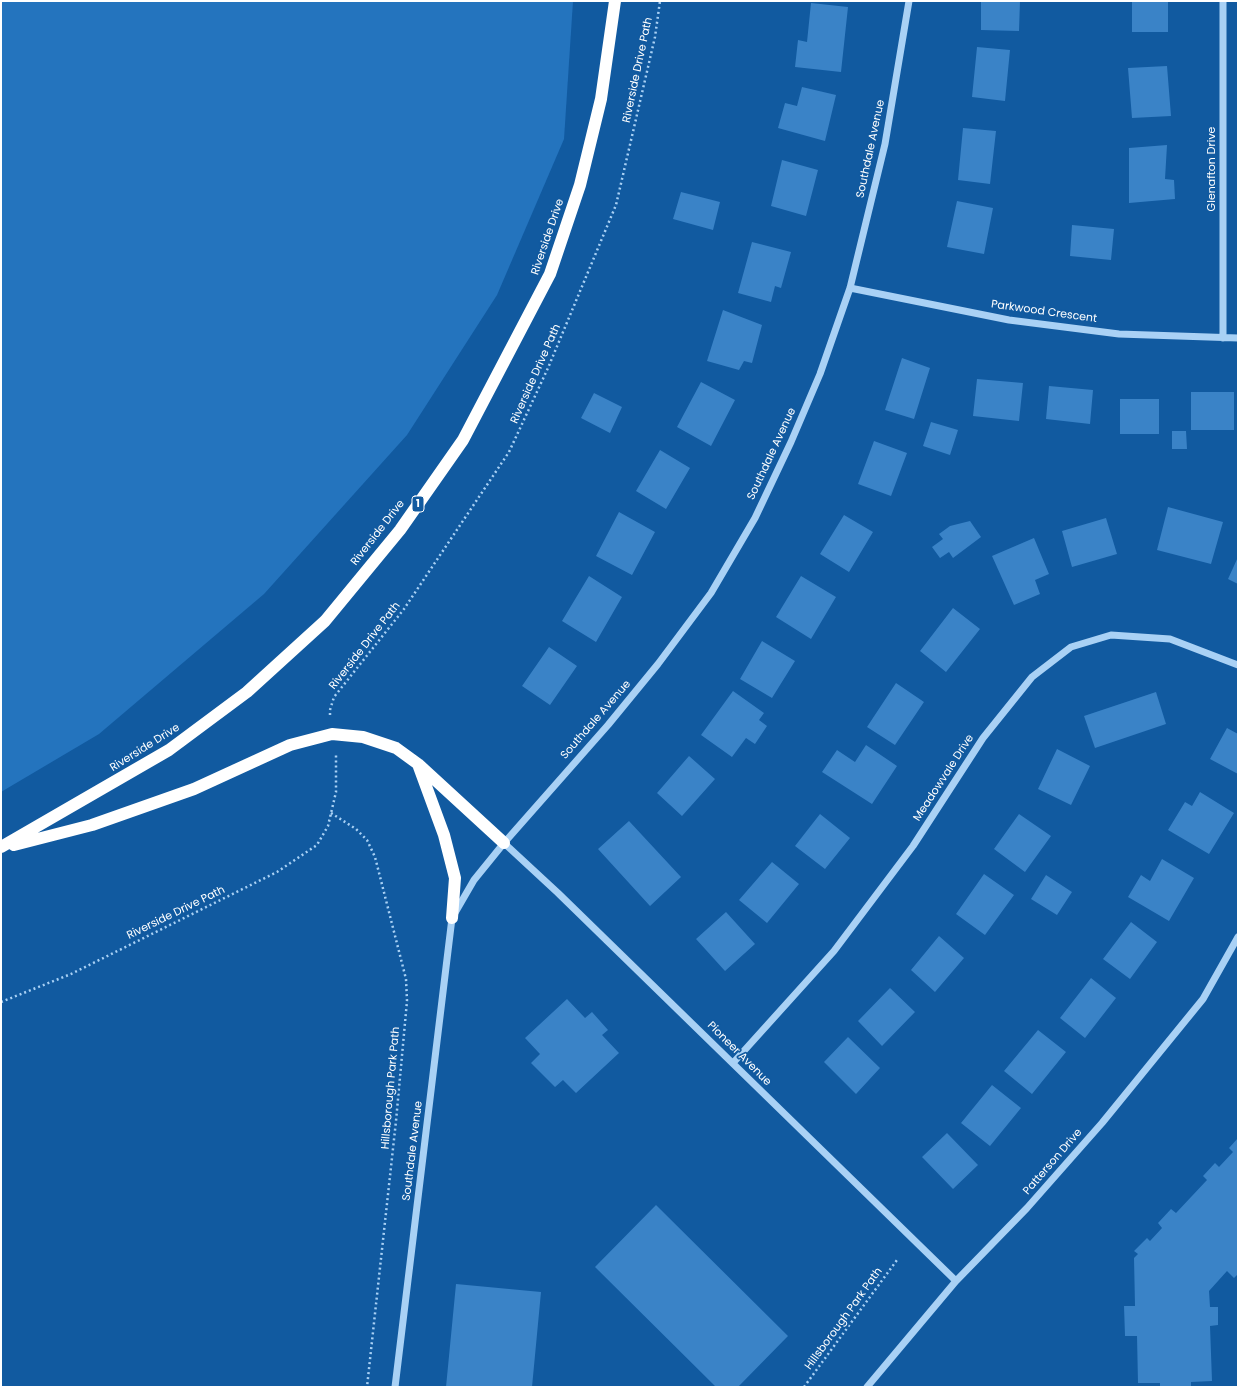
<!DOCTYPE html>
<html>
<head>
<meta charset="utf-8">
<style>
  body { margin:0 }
  #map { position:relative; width:1239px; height:1388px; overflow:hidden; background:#115aa0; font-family:Poppins,sans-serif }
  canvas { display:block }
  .frame { position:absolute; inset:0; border:2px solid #fff; pointer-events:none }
</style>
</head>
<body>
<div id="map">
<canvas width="1239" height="1388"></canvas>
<div class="frame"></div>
</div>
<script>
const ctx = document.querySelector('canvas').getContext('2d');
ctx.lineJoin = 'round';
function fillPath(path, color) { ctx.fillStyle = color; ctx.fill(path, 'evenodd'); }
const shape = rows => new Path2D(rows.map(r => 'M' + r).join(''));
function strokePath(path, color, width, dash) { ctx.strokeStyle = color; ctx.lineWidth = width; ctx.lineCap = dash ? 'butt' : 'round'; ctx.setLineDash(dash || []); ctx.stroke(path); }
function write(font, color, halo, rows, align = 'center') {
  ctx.font = font + ' Poppins,sans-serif'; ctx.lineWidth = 3.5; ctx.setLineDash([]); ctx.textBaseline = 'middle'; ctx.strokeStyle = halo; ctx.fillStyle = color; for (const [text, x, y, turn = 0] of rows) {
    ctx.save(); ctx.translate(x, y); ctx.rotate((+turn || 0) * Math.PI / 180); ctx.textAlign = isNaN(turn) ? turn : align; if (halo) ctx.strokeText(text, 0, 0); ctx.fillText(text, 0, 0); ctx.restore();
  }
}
fillPath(shape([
  [1,1,573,1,564,139,497,295,407,435,264,594,99,734,1,792]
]), '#2474be');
fillPath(shape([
  [981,1,1020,1,1019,31,981,30],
  [1132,1,1168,1,1168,32,1132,32],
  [811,3,848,7,841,72,795,67,798,40,807,42],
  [977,47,1010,50,1005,101,972,97],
  [1167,66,1171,116,1132,118,1128,68],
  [802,87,836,95,825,141,778,128,785,103,797,106],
  [963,128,996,131,990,184,958,180],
  [1167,145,1165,179,1174,180,1175,199,1129,203,1129,148],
  [782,160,818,170,806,216,771,206],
  [681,192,720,202,713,230,673,219],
  [957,201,993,208,984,254,947,247],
  [1072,225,1114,229,1111,260,1070,256],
  [752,242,791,252,781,288,775,286,771,302,738,293],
  [723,310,762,325,752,363,744,361,739,370,707,361],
  [902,358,930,368,914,419,885,410],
  [977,379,1023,383,1019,421,973,416],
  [701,382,735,400,711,446,677,427],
  [1049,386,1093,390,1090,424,1046,419],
  [1191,392,1234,392,1234,430,1191,430],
  [594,393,622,407,610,433,581,418],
  [1120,399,1159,399,1159,434,1120,434],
  [931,422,958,430,950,455,923,446],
  [1172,431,1186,431,1187,449,1172,449],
  [874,441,907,453,891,496,858,484],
  [660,450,690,468,666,509,636,491],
  [1168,507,1223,522,1211,564,1157,550],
  [619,512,655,532,632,575,596,556],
  [844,515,873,532,849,572,820,554],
  [1106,518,1117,554,1072,567,1062,531],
  [970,521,981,537,953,558,949,552,940,558,932,547,943,539,939,534,950,526],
  [1034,538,1049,574,1035,580,1040,594,1014,605,992,556],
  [1238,557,1238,584,1228,579],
  [589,576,622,597,596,642,562,621],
  [801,576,836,597,811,639,776,617],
  [953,608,980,629,946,672,920,651],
  [762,641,795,661,772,698,740,679],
  [549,647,577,666,550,705,522,686],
  [896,683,924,702,895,745,867,727],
  [733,691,764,713,759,720,767,726,755,744,746,738,732,757,701,735],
  [1156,692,1166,724,1095,748,1084,716],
  [1227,728,1238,734,1238,774,1210,759],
  [866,745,897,766,872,804,822,772,837,750,855,762],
  [1057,749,1090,766,1071,805,1038,789],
  [689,756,715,779,682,816,657,793],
  [1200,792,1234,813,1209,854,1168,830,1185,802,1192,806],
  [820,814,850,838,825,869,795,846],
  [1019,814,1051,836,1025,872,994,849],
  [629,821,681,877,650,906,598,849],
  [1162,859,1194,878,1169,921,1128,897,1141,875,1150,881],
  [772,862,799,884,767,923,739,900],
  [984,874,1014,895,985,935,956,914],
  [1046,875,1072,892,1057,915,1031,899],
  [726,912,755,944,725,971,696,939],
  [1131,922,1157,942,1130,979,1103,959],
  [939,936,964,958,935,992,911,970],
  [1091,978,1116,998,1085,1038,1060,1018],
  [890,988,915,1012,882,1046,858,1021],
  [567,999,585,1018,592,1012,608,1030,602,1035,619,1053,576,1093,563,1080,555,1087,531,1063,540,1054,525,1038],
  [1038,1030,1066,1052,1032,1094,1004,1071],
  [848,1037,880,1068,856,1094,824,1062],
  [992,1085,1021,1108,990,1146,961,1123],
  [947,1133,978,1165,953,1189,922,1157],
  [1238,1138,1238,1274,1234,1278,1227,1271,1209,1291,1210,1307,1218,1307,1218,1325,1210,1326,1212,1381,1191,1382,1191,1387,1160,1387,1160,1383,1138,1383,1137,1336,1125,1336,1124,1306,1135,1306,1134,1258,1138,1254,1134,1251,1147,1238,1150,1241,1162,1228,1158,1223,1171,1209,1176,1213,1207,1180,1203,1176,1215,1163,1219,1167,1233,1152,1229,1148],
  [656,1205,788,1336,738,1387,716,1387,595,1267],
  [456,1284,541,1292,532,1387,446,1387]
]), '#3a83c7');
strokePath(shape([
  [330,715,330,710,334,697,404,609,509,452,548,368,616,205,655,37,660,1],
  [331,813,356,829,367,840,375,857,406,979,407,1001,396,1121,367,1387],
  [1,1002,71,974,277,872,317,845,328,826,336,792,336,753],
  [804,1387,897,1260]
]), '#a9d1f5', 2.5, [2, 3]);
strokePath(shape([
  [1223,1,1223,338],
  [850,288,1009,320,1119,334,1238,338],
  [504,843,558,893,956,1281],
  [733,1063,834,951,913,846,983,738,1032,677,1071,647,1111,635,1170,639,1238,665],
  [395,1387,452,918,474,880,504,843,608,725,658,664,711,593,755,518,791,442,820,374,850,288,885,144,909,1],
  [867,1387,956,1281,1027,1208,1102,1123,1203,999,1238,937]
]), '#a9d1f5', 7);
strokePath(shape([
  [419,767,444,835,455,878,452,918],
  [14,845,92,825,194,789,290,745,332,734,363,737,396,748,418,764,504,843],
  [1,847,169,750,247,692,325,621,400,530,463,440,550,274,580,185,601,99,615,1]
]), '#fff', 12);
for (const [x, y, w] of [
  [418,504,12]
]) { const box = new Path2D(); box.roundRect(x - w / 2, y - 8, w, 16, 3); ctx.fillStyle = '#115aa0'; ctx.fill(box); strokePath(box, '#fff', 1); }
write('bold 10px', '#fff', null, [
  ["1",418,504]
]);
write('11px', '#fff', '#115aa0', [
  ["Riverside Drive Path",638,70,-78],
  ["Southdale Avenue",871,149,-78],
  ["Glenafton Drive",1212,169,-90],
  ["Riverside Drive",548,237,-71],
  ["Parkwood Crescent",1044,312,8],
  ["Riverside Drive Path",536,374,-66],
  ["Southdale Avenue",772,454,-65],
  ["Riverside Drive",378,533,-52],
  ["Riverside Drive Path",365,646,-52],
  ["Southdale Avenue",596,720,-49],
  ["Riverside Drive",145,748,-32],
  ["Meadowvale Drive",944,778,-57],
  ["Riverside Drive Path",176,913,-26],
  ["Pioneer Avenue",739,1054,45],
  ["Hillsborough Park Path",391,1088,-85],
  ["Southdale Avenue",413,1151,-83],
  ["Patterson Drive",1053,1162,-49],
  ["Hillsborough Park Path",844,1319,-54]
]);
</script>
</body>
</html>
